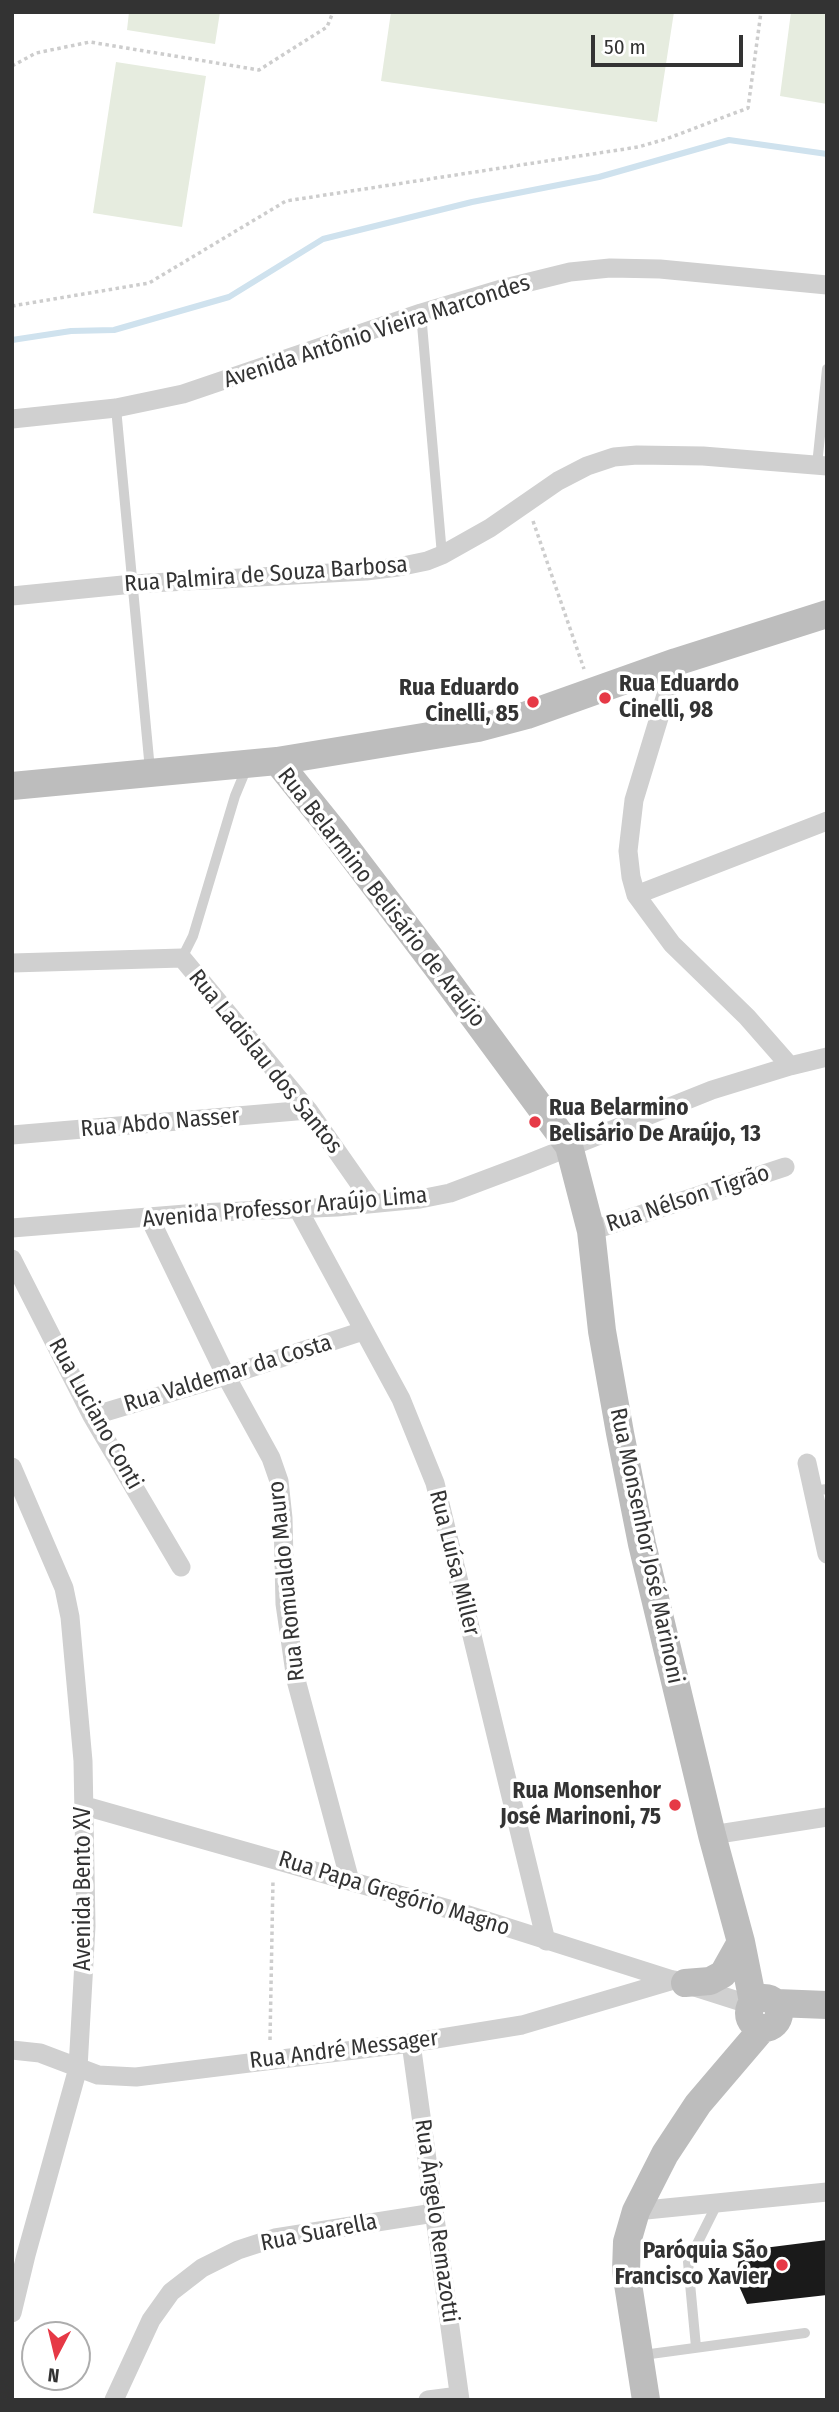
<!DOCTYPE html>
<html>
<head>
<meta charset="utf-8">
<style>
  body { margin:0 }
  #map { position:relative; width:839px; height:2412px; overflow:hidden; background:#fff; font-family:"Fira Sans Condensed",sans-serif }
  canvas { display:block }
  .frame { position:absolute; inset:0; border:14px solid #333; pointer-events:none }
  .north { position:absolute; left:21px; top:2321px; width:70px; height:70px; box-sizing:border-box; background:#fff; border:2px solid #adadad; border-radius:50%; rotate:187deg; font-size:19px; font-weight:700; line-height:28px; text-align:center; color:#333 }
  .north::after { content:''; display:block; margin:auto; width:24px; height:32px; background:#e63946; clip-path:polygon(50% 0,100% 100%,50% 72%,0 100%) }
  .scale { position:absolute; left:591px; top:35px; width:152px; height:32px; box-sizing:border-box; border:4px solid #333; border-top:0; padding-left:9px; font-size:21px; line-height:24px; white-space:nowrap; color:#333; -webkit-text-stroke:5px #fff; paint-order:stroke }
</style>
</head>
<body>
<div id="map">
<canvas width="839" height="2412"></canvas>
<div class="frame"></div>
<div class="north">N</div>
<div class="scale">50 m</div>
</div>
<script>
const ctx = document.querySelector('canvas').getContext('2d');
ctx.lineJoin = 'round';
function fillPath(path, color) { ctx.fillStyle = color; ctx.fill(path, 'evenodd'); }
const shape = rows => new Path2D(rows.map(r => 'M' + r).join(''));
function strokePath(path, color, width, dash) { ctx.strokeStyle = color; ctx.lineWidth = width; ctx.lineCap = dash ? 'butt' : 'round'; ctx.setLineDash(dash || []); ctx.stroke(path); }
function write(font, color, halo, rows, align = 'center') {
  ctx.font = font + ' "Fira Sans Condensed",sans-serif'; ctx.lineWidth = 7; ctx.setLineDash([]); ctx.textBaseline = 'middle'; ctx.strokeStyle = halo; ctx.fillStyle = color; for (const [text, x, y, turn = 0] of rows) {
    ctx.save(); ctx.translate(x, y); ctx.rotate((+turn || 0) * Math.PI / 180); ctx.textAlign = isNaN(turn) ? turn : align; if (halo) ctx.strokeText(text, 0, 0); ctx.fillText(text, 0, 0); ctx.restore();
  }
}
fillPath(shape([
  [129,12,220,12,215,44,127,30],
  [391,12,674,12,657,122,381,81],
  [791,12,827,12,827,104,780,96],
  [116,62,206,76,182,227,93,213]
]), '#e6ecdf');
strokePath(shape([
  [12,340,71,331,114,330,229,297,323,239,472,202,599,177,729,140,827,154]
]), '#cfe2ee', 6);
fillPath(shape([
  [827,2240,827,2295,747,2304,736,2279,740,2251]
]), '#1a1a1a');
strokePath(shape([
  [12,66,36,53,90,42,259,70,327,27,333,12],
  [12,306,149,283,286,201,638,147,666,139,748,108,761,12],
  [533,521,584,669],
  [270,2040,273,1880]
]), '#cdcdcd', 3.5, [3.5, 3.5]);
strokePath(shape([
  [421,313,442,555],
  [116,408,150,770],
  [817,465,827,369],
  [182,958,193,936,235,796,247,767],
  [813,1491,827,1489],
  [696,2347,688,2262,717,2204],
  [643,2355,805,2333]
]), '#d0d0d0', 10);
strokePath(shape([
  [12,419,116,408,183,394,421,313,501,289,570,272,610,268,660,269,827,285],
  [12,596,133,584,366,571,398,567,427,561,442,555,490,528,558,481,587,466,614,457,637,455,703,456,827,466],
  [676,662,634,800,628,851,631,877,636,895,672,944,747,1017,790,1066],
  [636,895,827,821],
  [12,963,182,958,308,1110,373,1203],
  [12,1135,308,1110],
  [298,1209,401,1399,435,1483,546,1941],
  [150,1219,226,1376,271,1458,279,1481,283,1518,285,1604,296,1680,350,1881],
  [12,1228,198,1213,337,1207,420,1199,450,1193,527,1164,712,1090,790,1066,827,1057],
  [591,1231,785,1167],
  [12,1259,92,1416,181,1567],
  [92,1416,226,1376,363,1331],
  [807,1463,827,1554],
  [12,1467,64,1588,70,1617,83,1761,86,1926,78,2068,26,2255,12,2313],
  [85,1806,459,1912,751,2005],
  [712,1835,827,1817],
  [411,2043,460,2400],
  [12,2050,40,2053,98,2075,136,2077,411,2043,522,2025,674,1980],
  [636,2211,827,2192],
  [114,2400,151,2320,171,2292,202,2268,238,2250,275,2238,434,2213],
  [428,2400,459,2396]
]), '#d0d0d0', 19);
strokePath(shape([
  [277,761,335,833,437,967,569,1146,591,1231,602,1331,620,1433,642,1544,712,1835,741,1942,753,2002],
  [12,786,277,761,478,728,527,715,676,662,827,614],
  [685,1983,710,1981,723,1974,741,1942],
  '749 2013a15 15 0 1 1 30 0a15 15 0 1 1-30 0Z',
  [776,2003,827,2005],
  [646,2400,626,2271,627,2242,636,2211,665,2154,698,2104,762,2029]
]), '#bdbdbd', 28);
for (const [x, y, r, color] of [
  [605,698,7,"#e63946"],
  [533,702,7,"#e63946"],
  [535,1122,7,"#e63946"],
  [675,1805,7,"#e63946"],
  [782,2265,7,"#e63946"]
]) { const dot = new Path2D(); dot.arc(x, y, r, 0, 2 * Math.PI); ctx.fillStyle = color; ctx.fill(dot); strokePath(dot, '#fff', 2.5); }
write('23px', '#333', '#fff', [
  ["Avenida Antônio Vieira Marcondes",377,332,-18],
  ["Rua Palmira de Souza Barbosa",266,575,-4],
  ["Rua Belarmino Belisário de Araújo",381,898,52],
  ["Rua Ladislau dos Santos",265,1062,51],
  ["Rua Abdo Nasser",160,1123,-5],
  ["Rua Nélson Tigrão",688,1199,-18],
  ["Avenida Professor Araújo Lima",285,1208,-5],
  ["Rua Valdemar da Costa",228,1374,-17],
  ["Rua Luciano Conti",95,1414,61],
  ["Rua Monsenhor José Marinoni",646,1546,78],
  ["Rua Luísa Miller",454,1563,76],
  ["Rua Romualdo Mauro",287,1581,-96],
  ["Avenida Bento XV",84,1889,-90],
  ["Rua Papa Gregório Magno",394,1894,17],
  ["Rua André Messager",344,2050,-7],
  ["Rua Ângelo Remazotti",436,2221,82],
  ["Rua Suarella",319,2233,-11]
]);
write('bold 23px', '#333', '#fff', [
  ["Rua Eduardo",619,685,"left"],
  ["Cinelli, 98",619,711,"left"],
  ["Rua Eduardo",519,689],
  ["Cinelli, 85",519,715],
  ["Rua Belarmino",549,1109,"left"],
  ["Belisário De Araújo, 13",549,1135,"left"],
  ["Rua Monsenhor",661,1792],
  ["José Marinoni, 75",661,1818],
  ["Paróquia São",768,2252],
  ["Francisco Xavier",768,2278]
], 'right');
</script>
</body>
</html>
